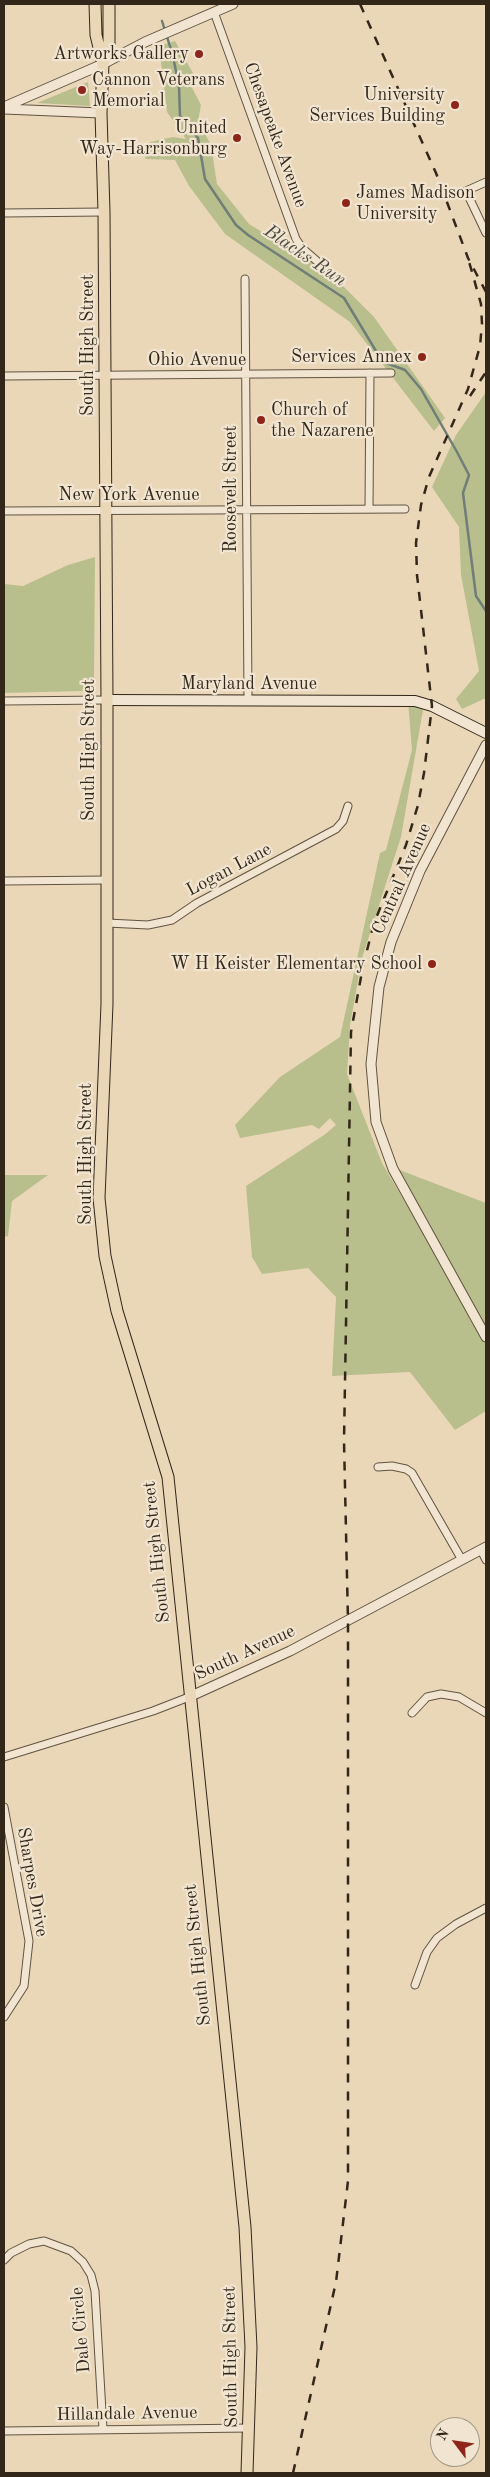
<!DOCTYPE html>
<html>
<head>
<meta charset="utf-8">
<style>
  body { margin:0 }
  #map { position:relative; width:490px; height:2477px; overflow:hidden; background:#ead7b8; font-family:"Old Standard TT",serif }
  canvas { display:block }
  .frame { position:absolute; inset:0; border:5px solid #322719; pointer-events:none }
  .north { position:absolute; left:430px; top:2417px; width:50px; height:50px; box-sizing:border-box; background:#f1e5d1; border:1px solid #a59987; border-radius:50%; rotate:301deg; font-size:14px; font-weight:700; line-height:20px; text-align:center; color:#322719 }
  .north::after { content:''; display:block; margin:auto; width:18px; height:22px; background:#8f2418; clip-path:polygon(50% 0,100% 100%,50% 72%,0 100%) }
</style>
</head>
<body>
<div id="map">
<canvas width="490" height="2477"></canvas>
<div class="frame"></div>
<div class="north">N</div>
</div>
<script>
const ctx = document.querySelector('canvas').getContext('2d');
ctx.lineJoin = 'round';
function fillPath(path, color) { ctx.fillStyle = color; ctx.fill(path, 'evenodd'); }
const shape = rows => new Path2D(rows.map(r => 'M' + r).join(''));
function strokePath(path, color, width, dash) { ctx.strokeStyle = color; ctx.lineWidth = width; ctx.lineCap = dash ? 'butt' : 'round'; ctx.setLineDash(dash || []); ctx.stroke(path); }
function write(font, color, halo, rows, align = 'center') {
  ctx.font = font + ' "Old Standard TT",serif'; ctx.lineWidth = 4.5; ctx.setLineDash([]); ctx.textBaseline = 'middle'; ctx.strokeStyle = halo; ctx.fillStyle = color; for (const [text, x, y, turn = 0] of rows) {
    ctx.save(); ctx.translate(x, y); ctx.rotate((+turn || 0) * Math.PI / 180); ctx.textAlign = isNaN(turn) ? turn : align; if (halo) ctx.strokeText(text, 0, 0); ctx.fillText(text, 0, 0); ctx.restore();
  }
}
fillPath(shape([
  [175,41,194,75,188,80,201,105,198,121,211,145,217,184,249,224,331,274,374,317,445,418,434,431,350,322,225,234,189,186,175,160,145,159,150,142,173,137,186,139,167,112,159,46],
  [88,82,90,106,37,103],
  [486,392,486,698,462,709,456,699,479,671,461,575,459,527,432,487,456,435],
  [95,557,94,682,92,686,83,691,4,693,4,584,23,586,68,565],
  [408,701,424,704,401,837,362,958,350,1025,347,1074,382,1163,486,1340,486,1411,455,1430,410,1372,332,1376,336,1297,308,1268,262,1274,252,1257,246,1186,324,1135,336,1125,330,1118,319,1129,312,1125,240,1138,235,1125,280,1077,340,1037,380,853,386,850,412,750],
  [397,1169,486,1203,486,1337],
  [4,1175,48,1175,12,1201,8,1236,4,1237]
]), '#b9be8d');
strokePath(shape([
  [162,21,173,56,179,87,180,116,198,138,205,179,236,225,248,235,344,298,379,356,386,363,405,370,421,389,457,452,469,475,463,493,476,596,486,611]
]), '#6f7e76', 2.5);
const minor = shape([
  [214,12,296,239,303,249,318,262],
  [486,182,466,191,486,233],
  [4,213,104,212],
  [245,279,248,699],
  [4,376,391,373],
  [369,509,370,373],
  [4,511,405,509],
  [4,701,107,700],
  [4,881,106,880],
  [107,923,148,925,172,920,197,903,336,829,343,821,348,806],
  [378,1467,392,1466,406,1469,412,1473,462,1560],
  [481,1550,486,1560],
  [412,1713,427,1697,441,1694,459,1697,486,1713],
  [4,1757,153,1711,189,1697],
  [4,1807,29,1941,24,1986,4,2017],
  [415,1985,427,1952,437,1938,456,1924,486,1908],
  [4,2260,11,2253,29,2244,44,2241,71,2251,83,2262,91,2275,95,2291,103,2429],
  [4,2431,250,2428]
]);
const tertiary = shape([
  [4,107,103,64,145,42,233,4],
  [4,109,101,113],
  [486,745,420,871,391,942,379,987,371,1064,376,1122,393,1169,486,1337],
  [189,1697,290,1651,486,1547]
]);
const secondary = shape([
  [107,700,415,701,432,706,486,733]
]);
const primary = shape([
  [95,4,96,35,103,64,101,113,104,212,107,700,107,1004,99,1198,105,1256,117,1311,168,1477,245,2227,251,2347,247,2473],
  [103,64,109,43,109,4]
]);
strokePath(minor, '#605341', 9);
strokePath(tertiary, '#605341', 11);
strokePath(secondary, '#322719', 12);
strokePath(primary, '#322719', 13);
strokePath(minor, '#f1e5d1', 7);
strokePath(tertiary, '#f1e5d1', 9);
strokePath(secondary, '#f1e5d1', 10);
strokePath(primary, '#ead7b8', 11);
strokePath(shape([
  [360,4,436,173,468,258,486,292],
  [470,396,486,372],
  [293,2473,336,2282,348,2181,348,1621,344,1441,351,1032,363,966,374,923,406,845,418,805,424,773,432,706,417,575,416,543,421,505,429,477,468,389,480,346,482,324,481,304,468,258]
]), '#322719', 2.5, [9, 9]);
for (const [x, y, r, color] of [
  [199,54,5,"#8f2418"],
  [82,90,5,"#8f2418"],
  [455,105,5,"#8f2418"],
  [237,138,5,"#8f2418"],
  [346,203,5,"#8f2418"],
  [422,357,5,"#8f2418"],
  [261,420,5,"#8f2418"],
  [432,964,5,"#8f2418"]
]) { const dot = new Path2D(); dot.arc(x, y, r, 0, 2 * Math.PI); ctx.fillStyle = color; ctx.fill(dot); strokePath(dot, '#f1e5d1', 2); }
write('18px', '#322719', '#f1e5d1', [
  ["Artworks Gallery",189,54],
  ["Cannon Veterans",92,80,"left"],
  ["Memorial",92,101,"left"],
  ["University",445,95],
  ["Services Building",445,116],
  ["United",227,128],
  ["Way-Harrisonburg",227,149],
  ["James Madison",356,193,"left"],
  ["University",356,214,"left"],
  ["Services Annex",412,357],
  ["Church of",271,410,"left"],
  ["the Nazarene",271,431,"left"],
  ["W H Keister Elementary School",422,964]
], 'right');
write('18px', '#322719', '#f1e5d1', [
  ["Chesapeake Avenue",275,135,70],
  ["South High Street",88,345,-90],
  ["Ohio Avenue",197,360],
  ["Roosevelt Street",231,489,-90],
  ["New York Avenue",129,495],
  ["Maryland Avenue",249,684],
  ["South High Street",89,750,-90],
  ["Logan Lane",229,870,-28],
  ["Central Avenue",402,879,-66],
  ["South High Street",86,1154,-90],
  ["South High Street",157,1552,-96],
  ["South Avenue",245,1653,-25],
  ["Sharpes Drive",32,1882,80],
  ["South High Street",198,1955,-96],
  ["Dale Circle",81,2330,-95],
  ["South High Street",231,2357,-91],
  ["Hillandale Avenue",127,2414,-1]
]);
write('italic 19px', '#4c4b40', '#f1e5d1', [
  ["Blacks Run",305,256,34]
]);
</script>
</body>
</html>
